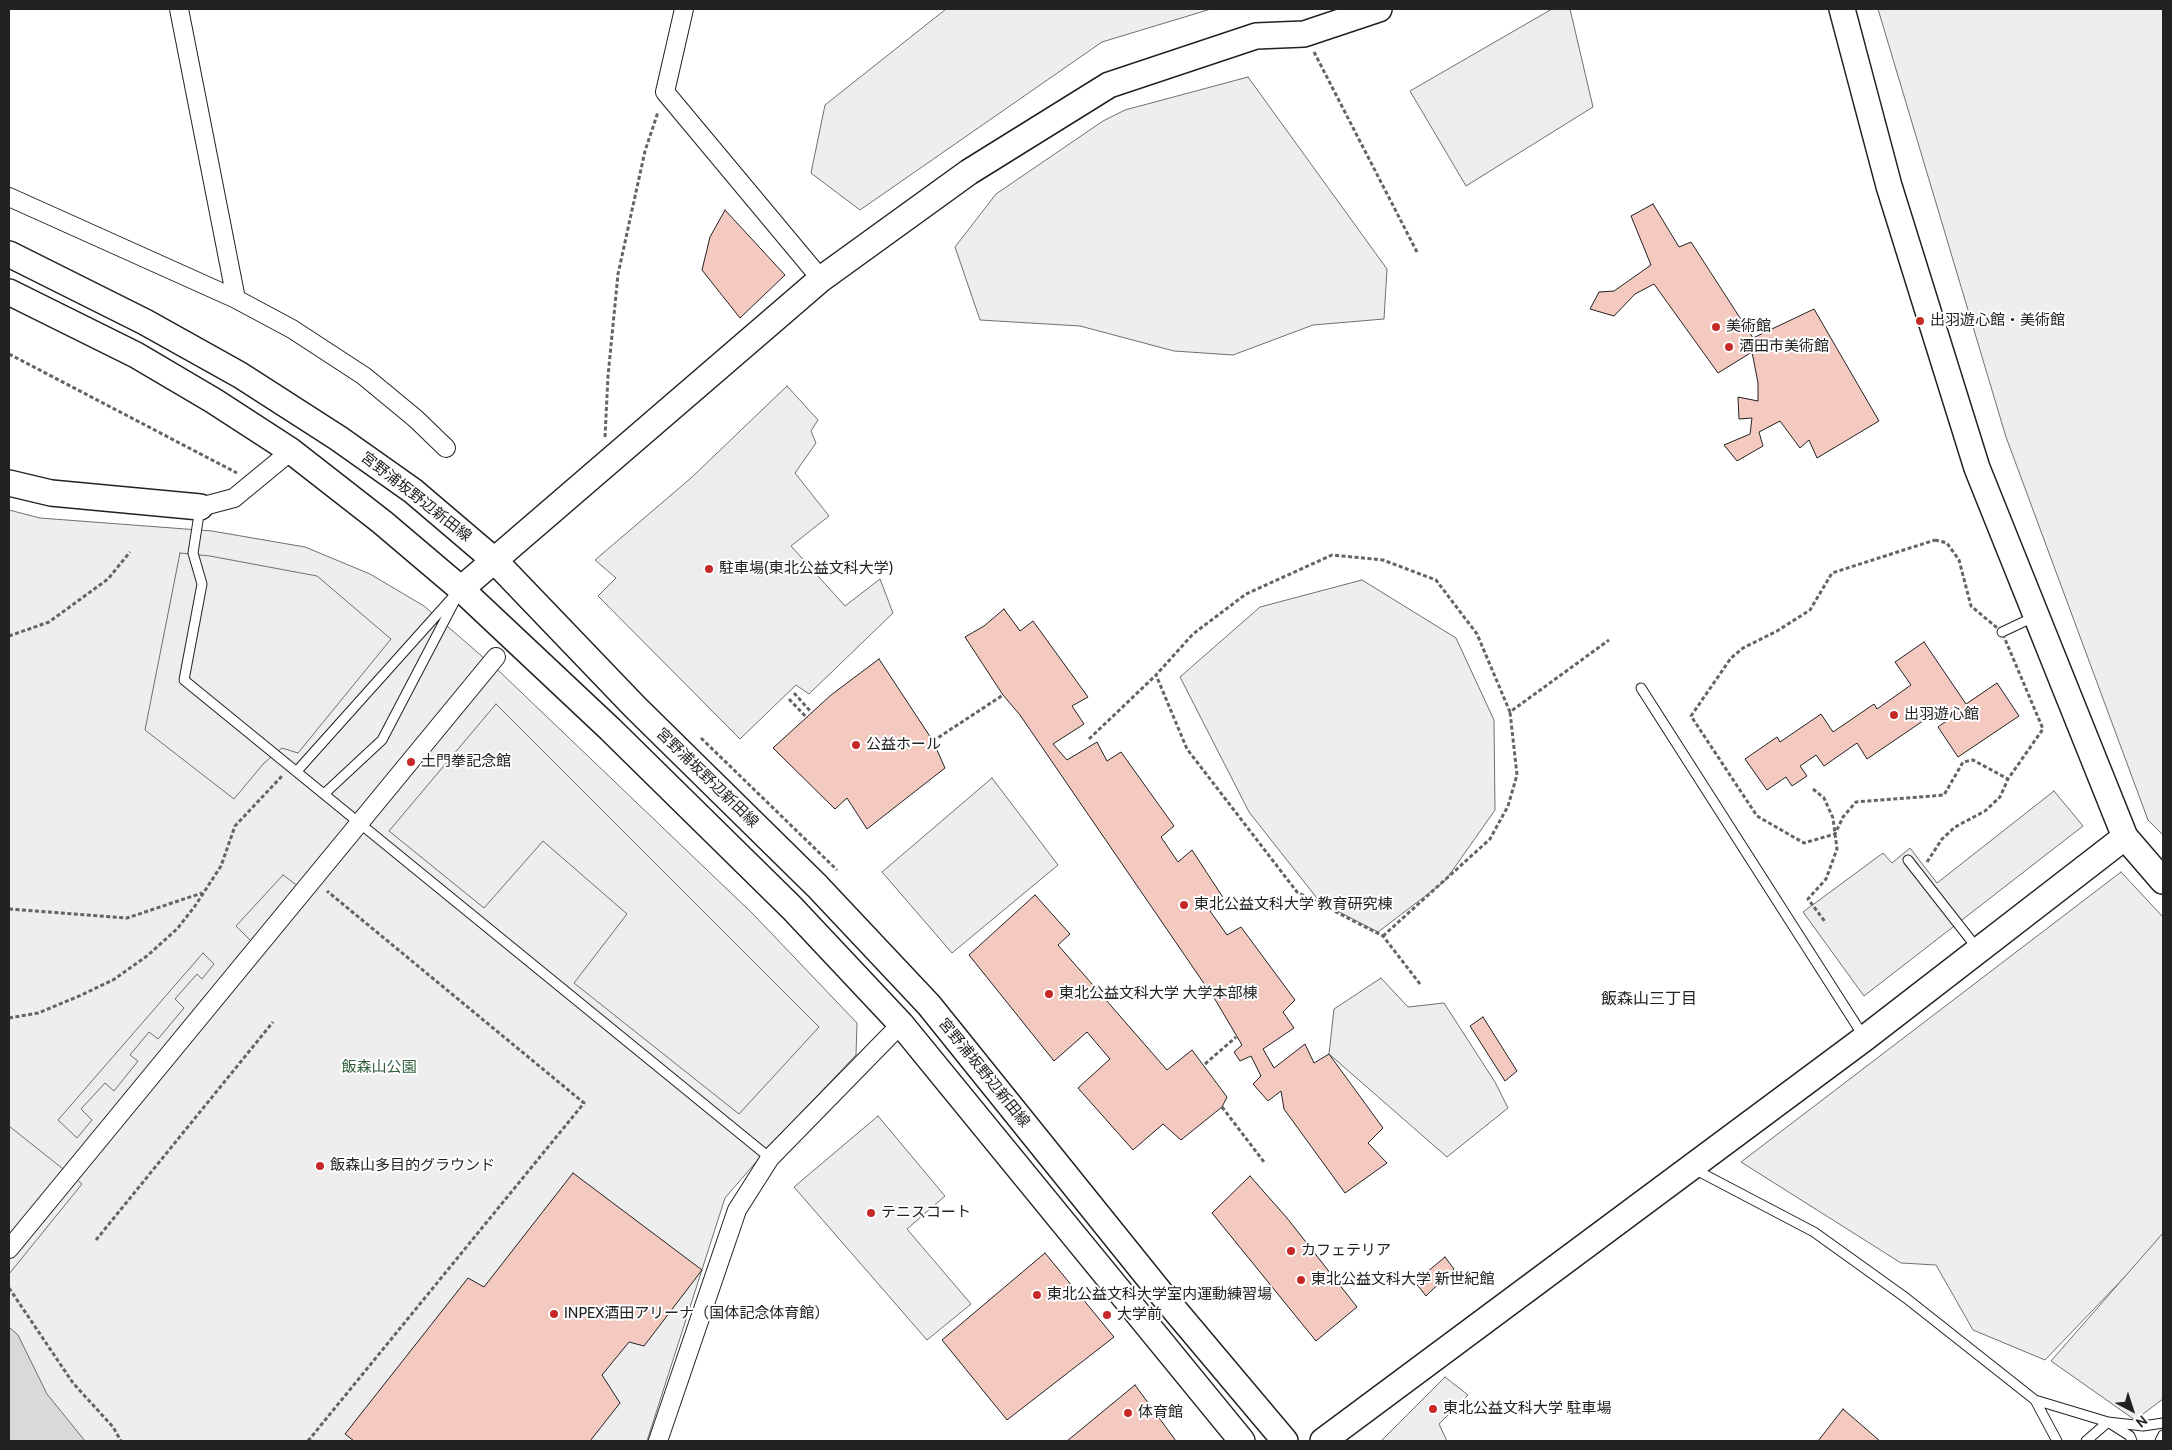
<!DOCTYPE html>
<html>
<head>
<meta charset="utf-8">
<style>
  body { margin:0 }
  #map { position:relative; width:2172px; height:1450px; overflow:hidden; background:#fff; font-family:Cabin,sans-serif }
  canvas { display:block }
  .frame { position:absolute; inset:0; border:10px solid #222; pointer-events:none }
  .north { position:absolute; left:2107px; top:1385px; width:50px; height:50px; -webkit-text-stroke:4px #fff; paint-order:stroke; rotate:140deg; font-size:14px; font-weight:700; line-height:20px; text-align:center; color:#222 }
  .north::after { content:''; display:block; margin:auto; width:18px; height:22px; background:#222; clip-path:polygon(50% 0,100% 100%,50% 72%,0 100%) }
</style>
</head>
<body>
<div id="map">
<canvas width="2172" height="1450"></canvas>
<div class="frame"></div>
<div class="north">N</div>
</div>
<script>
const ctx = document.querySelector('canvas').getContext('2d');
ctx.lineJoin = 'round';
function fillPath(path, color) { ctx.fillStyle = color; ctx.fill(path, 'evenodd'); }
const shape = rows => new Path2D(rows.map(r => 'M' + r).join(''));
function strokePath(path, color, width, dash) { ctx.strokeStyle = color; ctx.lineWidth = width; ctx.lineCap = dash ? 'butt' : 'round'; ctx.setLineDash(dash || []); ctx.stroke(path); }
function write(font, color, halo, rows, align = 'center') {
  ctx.font = font + ' Cabin,"Noto Sans JP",sans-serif'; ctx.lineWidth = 4; ctx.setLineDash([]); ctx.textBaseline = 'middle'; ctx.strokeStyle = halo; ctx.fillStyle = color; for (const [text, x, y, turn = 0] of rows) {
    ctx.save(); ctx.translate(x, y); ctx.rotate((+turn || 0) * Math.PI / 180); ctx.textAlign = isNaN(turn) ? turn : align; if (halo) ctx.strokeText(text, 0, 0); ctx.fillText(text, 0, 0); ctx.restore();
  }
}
const green = shape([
  [946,9,1211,9,1102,42,860,210,811,173,825,105,946,9],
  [1878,9,2163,9,2163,835,2148,820,2006,437,1878,9],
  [1248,77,1387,269,1384,319,1313,325,1233,355,1174,351,1080,326,980,320,955,247,996,194,1103,121,1125,110,1248,77],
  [9,510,40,518,212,531,305,547,370,574,424,606,499,671,753,914,857,1023,856,1055,775,1140,725,1198,647,1441,9,1441,9,510],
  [1362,580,1456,638,1494,720,1495,810,1445,881,1378,932,1320,902,1249,812,1180,677,1260,607,1362,580],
  [992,778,1058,865,952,953,882,872,992,778],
  [2121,872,2163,917,2163,1237,2045,1360,1973,1330,1936,1265,1901,1263,1741,1162,2121,872],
  [878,1116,945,1196,907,1229,971,1304,927,1340,794,1187,878,1116]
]);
fillPath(green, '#eee');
strokePath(green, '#6f6f6f', 1);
const parking = shape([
  [1552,9,1570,9,1593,107,1466,186,1410,91,1552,9],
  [787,386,818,420,811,431,816,443,795,473,829,516,791,546,845,606,880,579,893,613,809,694,796,685,740,739,598,596,616,578,595,560,691,478,787,386],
  [180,553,210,556,317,576,391,639,298,753,282,748,264,763,234,799,145,730,180,553],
  [496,704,819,1027,739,1114,574,983,627,914,543,841,484,908,389,831,496,704],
  [2054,791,2083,826,1864,996,1803,912,1883,853,1892,863,1910,848,1937,883,2054,791],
  [283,875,302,889,254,944,236,926,283,875],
  [203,953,214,964,202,979,197,974,175,999,184,1008,158,1039,149,1032,130,1055,138,1061,114,1091,105,1083,81,1109,92,1120,77,1138,58,1120,203,953],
  [1381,978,1408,1007,1444,1003,1495,1082,1508,1108,1447,1157,1329,1054,1334,1009,1381,978],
  [9,1126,82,1184,9,1274,9,1126],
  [2163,1233,2163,1399,2135,1420,2051,1361,2163,1233],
  [1445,1377,1468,1395,1439,1424,1447,1441,1381,1441,1445,1377]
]);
fillPath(parking, '#ededed');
strokePath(parking, '#6f6f6f', 1);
const water = shape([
  [9,1327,18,1335,47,1394,85,1441,9,1441,9,1327]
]);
fillPath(water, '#d9d9d9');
strokePath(water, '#6f6f6f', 1);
const building = shape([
  [1653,204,1679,247,1691,242,1753,338,1814,309,1879,421,1817,458,1809,440,1800,448,1780,421,1759,432,1763,446,1737,461,1724,445,1750,434,1752,418,1739,419,1738,397,1758,401,1758,383,1752,352,1718,373,1654,284,1635,294,1614,316,1590,309,1599,292,1614,291,1651,265,1631,216,1653,204],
  [725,210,785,275,740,318,702,270,710,237,725,210],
  [1004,609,1020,631,1033,621,1088,697,1072,706,1084,724,1053,744,1067,760,1097,742,1107,761,1121,752,1174,826,1161,837,1178,862,1192,850,1224,899,1210,911,1227,935,1241,927,1295,1000,1283,1012,1294,1028,1263,1049,1274,1068,1305,1044,1314,1063,1329,1054,1383,1128,1368,1143,1387,1163,1345,1193,1284,1109,1281,1091,1268,1101,1253,1084,1261,1076,1251,1056,1240,1061,1234,1052,1242,1045,1216,1001,1020,715,1003,695,965,637,984,626,1004,609],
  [1924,642,1966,704,1997,683,2019,716,1958,757,1938,727,1952,717,1945,706,1867,759,1857,743,1824,766,1816,755,1800,766,1807,776,1792,786,1786,777,1767,790,1745,759,1777,737,1780,742,1821,714,1833,732,1874,704,1877,709,1911,685,1895,662,1924,642],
  [879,659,933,741,945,768,867,829,847,798,835,809,773,748,831,695,879,659],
  [1035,895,1070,934,1058,945,1167,1070,1192,1050,1227,1097,1222,1107,1181,1140,1163,1124,1133,1150,1078,1088,1110,1059,1087,1032,1054,1061,969,955,1035,895],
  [1483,1017,1517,1071,1505,1081,1470,1026,1483,1017],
  [573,1173,702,1270,644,1346,629,1342,602,1375,620,1403,590,1441,354,1441,345,1434,468,1278,484,1287,573,1173],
  [1250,1176,1287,1218,1357,1307,1316,1341,1212,1213,1250,1176],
  [1045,1253,1114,1337,1007,1420,942,1340,1045,1253],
  [1445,1257,1454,1269,1426,1296,1415,1282,1445,1257],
  [1135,1385,1176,1441,1067,1441,1135,1385],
  [1843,1409,1880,1441,1818,1441,1843,1409]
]);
fillPath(building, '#f3c9c0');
strokePath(building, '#222', 1);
const lane = shape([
  [200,508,193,553,202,584,184,680,770,1158],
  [2002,632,2036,616],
  [1641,688,1864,1037],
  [297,771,452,598],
  [324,794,382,740,460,591],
  [1908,860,1977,948],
  [1694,1169,1814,1232,1906,1298,2035,1400,2108,1422,2143,1426,2163,1423],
  [2035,1400,2057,1441],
  [2086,1441,2108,1422,2130,1436,2132,1441],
  [2160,1441,2163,1435]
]);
const street = shape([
  [179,9,236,299],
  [684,9,665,92,821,279],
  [9,197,236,299,292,329,364,376,416,419,446,448],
  [200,507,234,498,291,451],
  [9,1249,496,657],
  [658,1441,737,1210,770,1158,901,1024]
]);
const secondary = shape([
  [9,254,145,322,240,375,338,438,413,491,494,560,635,707,817,886,929,1005,1168,1302,1285,1441],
  [9,292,136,355,214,401,291,451,382,522,461,589,610,729,792,908,901,1024,1242,1441],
  [9,483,51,493,200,507],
  [461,589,821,279,969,172,1109,85,1256,36,1304,34,1379,9],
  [2125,837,2163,881],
  [1323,1441,1865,1038,2125,837,1977,468,1889,186,1842,9]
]);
strokePath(lane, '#222', 11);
strokePath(street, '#222', 20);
strokePath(secondary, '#222', 28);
strokePath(shape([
  [1314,52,1418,254],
  [9,354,237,473],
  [605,437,608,376,618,274,645,151,658,112],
  [1935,540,1947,543,1959,560,1971,606,2002,632,2043,729,2008,779,1973,760,1963,762,1944,795,1856,802,1843,817,1835,834,1804,843,1757,816,1691,716,1731,658,1743,648,1777,631,1810,610,1832,573,1935,540],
  [9,636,49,622,108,579,130,552],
  [794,693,812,713],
  [789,699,807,718],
  [701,738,837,870],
  [1089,739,1156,675],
  [933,741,1003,695],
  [1813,789,1824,798,1833,818,1837,849,1826,879,1808,899,1826,923],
  [1927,862,1942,839,1955,827,1985,811,2000,797,2008,779],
  [9,909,127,918,202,893],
  [1383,936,1490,839,1508,806,1517,775,1510,712],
  [1420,984,1383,936,1297,892,1187,749,1156,675,1193,634,1246,594,1332,555,1383,560,1436,580,1477,634,1510,712,1609,640],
  [9,1018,38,1013,77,997,113,980,147,956,177,929,195,906,221,866,235,826,282,776],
  [1205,1064,1236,1037],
  [1222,1107,1264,1162],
  [96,1240,273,1022],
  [9,1288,73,1383,113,1427,121,1441],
  [308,1441,584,1103,327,891]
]), '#646464', 3, [4, 2.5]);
strokePath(lane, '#fff', 9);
strokePath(street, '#fff', 18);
strokePath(secondary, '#fff', 25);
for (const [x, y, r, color] of [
  [1920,321,5,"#c62828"],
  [1716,327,5,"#c62828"],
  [1729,347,5,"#c62828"],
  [709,569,5,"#c62828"],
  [1894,715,5,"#c62828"],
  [856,745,5,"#c62828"],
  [411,762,5,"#c62828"],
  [1184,905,5,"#c62828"],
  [1049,994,5,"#c62828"],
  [320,1166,5,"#c62828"],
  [871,1213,5,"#c62828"],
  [1291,1251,5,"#c62828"],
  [1301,1280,5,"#c62828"],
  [1037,1295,5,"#c62828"],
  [554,1314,5,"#c62828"],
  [1107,1315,5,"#c62828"],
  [1433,1409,5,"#c62828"],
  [1128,1413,5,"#c62828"]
]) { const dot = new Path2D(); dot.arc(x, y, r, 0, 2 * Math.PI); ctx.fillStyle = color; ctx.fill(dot); strokePath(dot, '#fff', 2); }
write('15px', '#222', '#fff', [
  ["出羽遊心館・美術館",1930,321],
  ["美術館",1726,327],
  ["酒田市美術館",1739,347],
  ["駐車場(東北公益文科大学)",719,569],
  ["出羽遊心館",1904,715],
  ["公益ホール",866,745],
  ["土門拳記念館",421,762],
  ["東北公益文科大学 教育研究棟",1194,905],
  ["東北公益文科大学 大学本部棟",1059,994],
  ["飯森山多目的グラウンド",330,1166],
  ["テニスコート",881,1213],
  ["カフェテリア",1301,1251],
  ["東北公益文科大学 新世紀館",1311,1280],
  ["東北公益文科大学室内運動練習場",1047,1295],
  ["INPEX酒田アリーナ（国体記念体育館）",564,1314],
  ["大学前",1117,1315],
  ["東北公益文科大学 駐車場",1443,1409],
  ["体育館",1138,1413]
], 'left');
write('15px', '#222', '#fff', [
  ["宮野浦坂野辺新田線",416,497,38],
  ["宮野浦坂野辺新田線",707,778,44],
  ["宮野浦坂野辺新田線",984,1073,51]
]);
write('15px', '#2f5e38', '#fff', [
  ["飯森山公園",379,1068]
]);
write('16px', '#222', '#fff', [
  ["飯森山三丁目",1649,999]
]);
</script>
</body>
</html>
